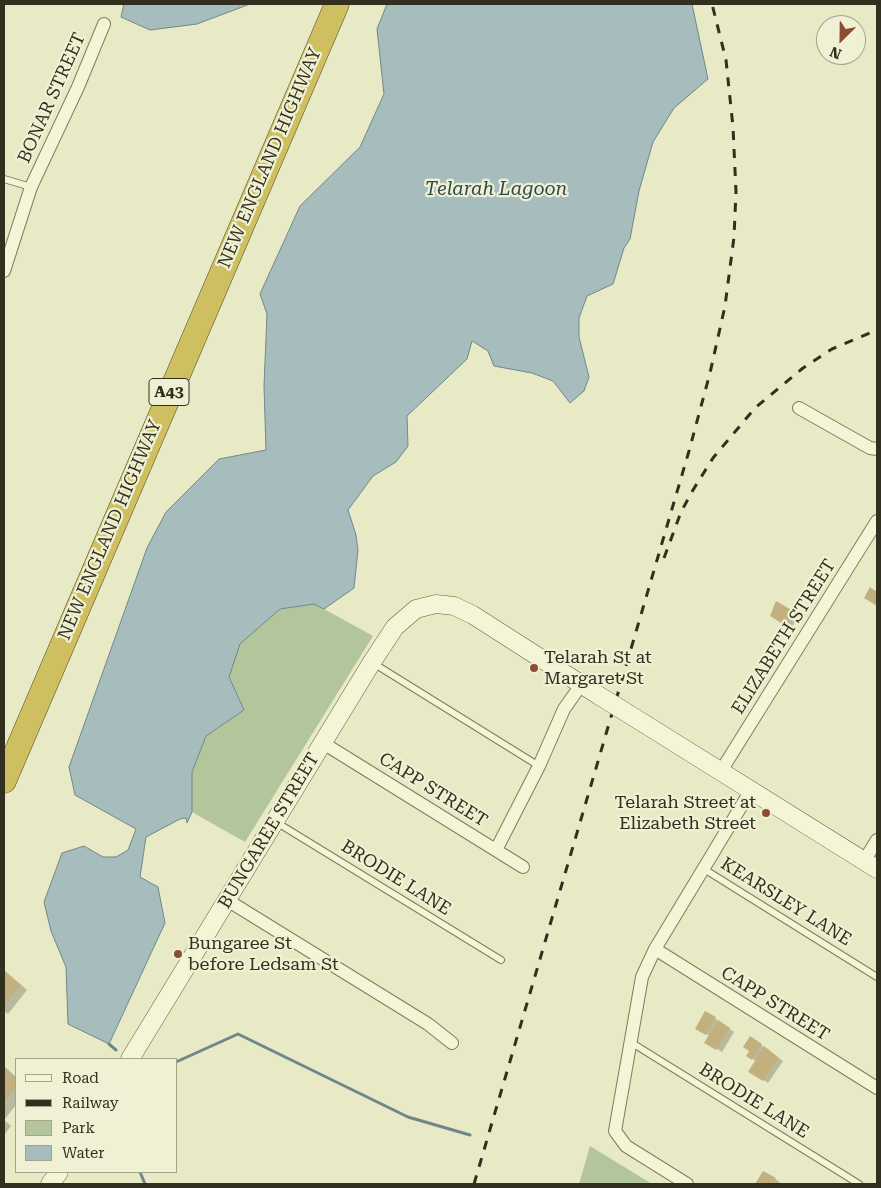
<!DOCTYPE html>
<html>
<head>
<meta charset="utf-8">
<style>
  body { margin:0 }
  #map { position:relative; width:881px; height:1188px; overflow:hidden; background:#e8e9c5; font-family:"Roboto Serif",serif }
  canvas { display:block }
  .frame { position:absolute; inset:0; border:5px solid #332f1f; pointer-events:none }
  .legend { position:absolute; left:15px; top:1058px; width:162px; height:115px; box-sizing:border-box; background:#f0f1d4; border:1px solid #a4a38c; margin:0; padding:6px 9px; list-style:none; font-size:15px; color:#332f1f }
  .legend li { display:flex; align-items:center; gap:10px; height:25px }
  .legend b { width:25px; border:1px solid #a4a38c }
  .north { position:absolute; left:816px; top:15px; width:50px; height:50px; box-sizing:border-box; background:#f0f1d4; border:1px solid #a4a38c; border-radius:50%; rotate:203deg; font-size:14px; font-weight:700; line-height:20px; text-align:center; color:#332f1f }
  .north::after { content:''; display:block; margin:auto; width:18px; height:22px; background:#894e34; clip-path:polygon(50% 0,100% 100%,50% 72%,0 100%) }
</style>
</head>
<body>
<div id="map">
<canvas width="881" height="1188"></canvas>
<div class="frame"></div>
<ul class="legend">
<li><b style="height:6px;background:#f4f4d7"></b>Road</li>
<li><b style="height:6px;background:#332f1f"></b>Railway</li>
<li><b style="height:14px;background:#b3c59a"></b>Park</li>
<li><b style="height:14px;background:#a6bcbd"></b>Water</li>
</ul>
<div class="north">N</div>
</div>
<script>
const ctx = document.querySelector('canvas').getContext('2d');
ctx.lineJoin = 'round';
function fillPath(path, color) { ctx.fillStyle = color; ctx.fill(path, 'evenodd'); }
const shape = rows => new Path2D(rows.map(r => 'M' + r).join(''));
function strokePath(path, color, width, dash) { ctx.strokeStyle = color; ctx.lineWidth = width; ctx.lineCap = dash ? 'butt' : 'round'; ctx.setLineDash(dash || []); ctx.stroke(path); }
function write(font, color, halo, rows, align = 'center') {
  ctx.font = font + ' "Roboto Serif",serif'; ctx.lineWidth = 4.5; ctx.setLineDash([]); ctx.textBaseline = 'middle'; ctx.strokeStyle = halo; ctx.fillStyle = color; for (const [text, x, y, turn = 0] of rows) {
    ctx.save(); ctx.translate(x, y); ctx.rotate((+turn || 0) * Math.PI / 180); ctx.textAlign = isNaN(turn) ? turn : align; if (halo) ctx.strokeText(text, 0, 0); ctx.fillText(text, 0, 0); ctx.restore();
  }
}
fillPath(shape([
  [315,604,373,636,245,842,192,812,192,772,206,736,244,710,229,677,240,644,280,609],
  [590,1146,652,1184,579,1184]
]), '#b3c59a');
const water = shape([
  [124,4,250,4,197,24,150,30,121,17,124,4],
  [387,4,692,4,708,79,674,108,653,142,639,191,630,239,624,248,613,284,587,296,579,318,579,337,589,377,584,391,570,403,553,381,532,373,494,366,488,351,472,341,467,359,407,416,408,446,396,462,373,476,348,510,356,535,358,550,354,588,324,609,314,604,280,609,240,644,229,677,244,710,206,736,192,772,192,812,187,823,186,818,180,819,146,837,140,877,158,887,165,923,109,1044,68,1024,66,967,51,931,44,902,62,853,84,846,103,857,116,857,128,850,136,829,75,795,69,767,147,548,166,512,219,459,266,450,264,386,267,314,260,294,300,206,360,147,384,94,377,29,387,4]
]);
fillPath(water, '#a6bcbd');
strokePath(water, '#6e888a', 1);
fillPath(shape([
  [777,603,799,616,792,627,771,615],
  [4,970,27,990,8,1014,4,1011],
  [706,1012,734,1032,722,1052,706,1042,710,1036,697,1029],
  [750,1037,783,1061,768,1083,750,1071,756,1061,748,1056,751,1051],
  [4,1066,16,1077,16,1105,4,1120],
  [4,1120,11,1126,4,1135],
  [764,1172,780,1182,778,1184,756,1184]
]), '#0003');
strokePath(shape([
  [109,1044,116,1050],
  [176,1062,238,1034,408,1117,470,1135],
  [140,1172,145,1184]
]), '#6e888a', 3);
fillPath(shape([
  [870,587,877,592,877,606,864,598],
  [776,601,795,612,786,626,770,616],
  [4,971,21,985,4,1005],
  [705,1011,716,1017,706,1035,695,1029],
  [718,1020,730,1028,716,1050,704,1043],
  [750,1036,762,1044,752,1060,746,1056,749,1051,743,1047],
  [764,1046,779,1058,763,1081,748,1072],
  [4,1067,16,1078,16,1087,4,1102],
  [763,1171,776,1178,772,1184,755,1184]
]), '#c2b07f');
const lane = shape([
  [4,179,31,187],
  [373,663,539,766],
  [276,822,501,960],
  [704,869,877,977],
  [632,1043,859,1184]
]);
const street = shape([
  [4,271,31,187,78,87,104,24],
  [799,408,870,448,877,449],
  [323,743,523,867],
  [721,771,877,521],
  [496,850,539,766,564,709,581,685],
  [864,861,877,840],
  [227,900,428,1024,452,1043],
  [655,949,877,1088],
  [687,1184,626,1146,615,1131,642,977,655,949,751,790]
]);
const secondary = shape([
  [648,726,877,869],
  [130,1059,372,662,395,627,416,609,436,604,454,606,473,615,598,695],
  [50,1184,59,1172]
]);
const highway = shape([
  [4,781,337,4]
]);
strokePath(lane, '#817c5d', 8);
strokePath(street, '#817c5d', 14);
strokePath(secondary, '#635d40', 19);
strokePath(highway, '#504931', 25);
strokePath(lane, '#f4f4d7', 6);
strokePath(street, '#f4f4d7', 12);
strokePath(secondary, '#f4f4d7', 18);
strokePath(highway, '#cec060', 24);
strokePath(shape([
  [664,558,681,512,693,490,713,458,755,408,803,368,832,349,877,330],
  [474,1184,689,451,710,373,725,306,734,237,736,192,733,127,726,60,712,4]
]), '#332f1f', 3, [9, 9]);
const secondaryBridge = shape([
  [598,695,648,726]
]);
strokePath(secondaryBridge, '#635d40', 19, []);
strokePath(secondaryBridge, '#f4f4d7', 18);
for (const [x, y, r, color] of [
  [534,668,5,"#894e34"],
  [766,813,5,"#894e34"],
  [178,954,5,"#894e34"]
]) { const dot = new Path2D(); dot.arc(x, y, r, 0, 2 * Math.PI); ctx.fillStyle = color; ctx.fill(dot); strokePath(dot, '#f0f1d4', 2); }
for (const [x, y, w] of [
  [169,392,40]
]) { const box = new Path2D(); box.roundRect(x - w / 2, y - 13.5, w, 27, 4); ctx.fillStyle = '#f0f1d4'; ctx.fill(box); strokePath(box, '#332f1f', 1); }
write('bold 16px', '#332f1f', null, [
  ["A43",169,392]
]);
write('18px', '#332f1f', '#f0f1d4', [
  ["BONAR STREET",52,98,-66],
  ["NEW ENGLAND HIGHWAY",270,158,-67],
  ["NEW ENGLAND HIGHWAY",110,530,-67],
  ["ELIZABETH STREET",784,637,-58],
  ["CAPP STREET",433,790,32],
  ["BUNGAREE STREET",269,831,-59],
  ["BRODIE LANE",396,878,32],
  ["KEARSLEY LANE",786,902,32],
  ["CAPP STREET",775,1004,32],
  ["BRODIE LANE",754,1101,32]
]);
write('18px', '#332f1f', '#f0f1d4', [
  ["Telarah St at",544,658],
  ["Margaret St",544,679],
  ["Telarah Street at",756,803,"right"],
  ["Elizabeth Street",756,824,"right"],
  ["Bungaree St",188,944],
  ["before Ledsam St",188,965]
], 'left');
write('italic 19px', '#304951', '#f0f1d4', [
  ["Telarah Lagoon",496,189]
]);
</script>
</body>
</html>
